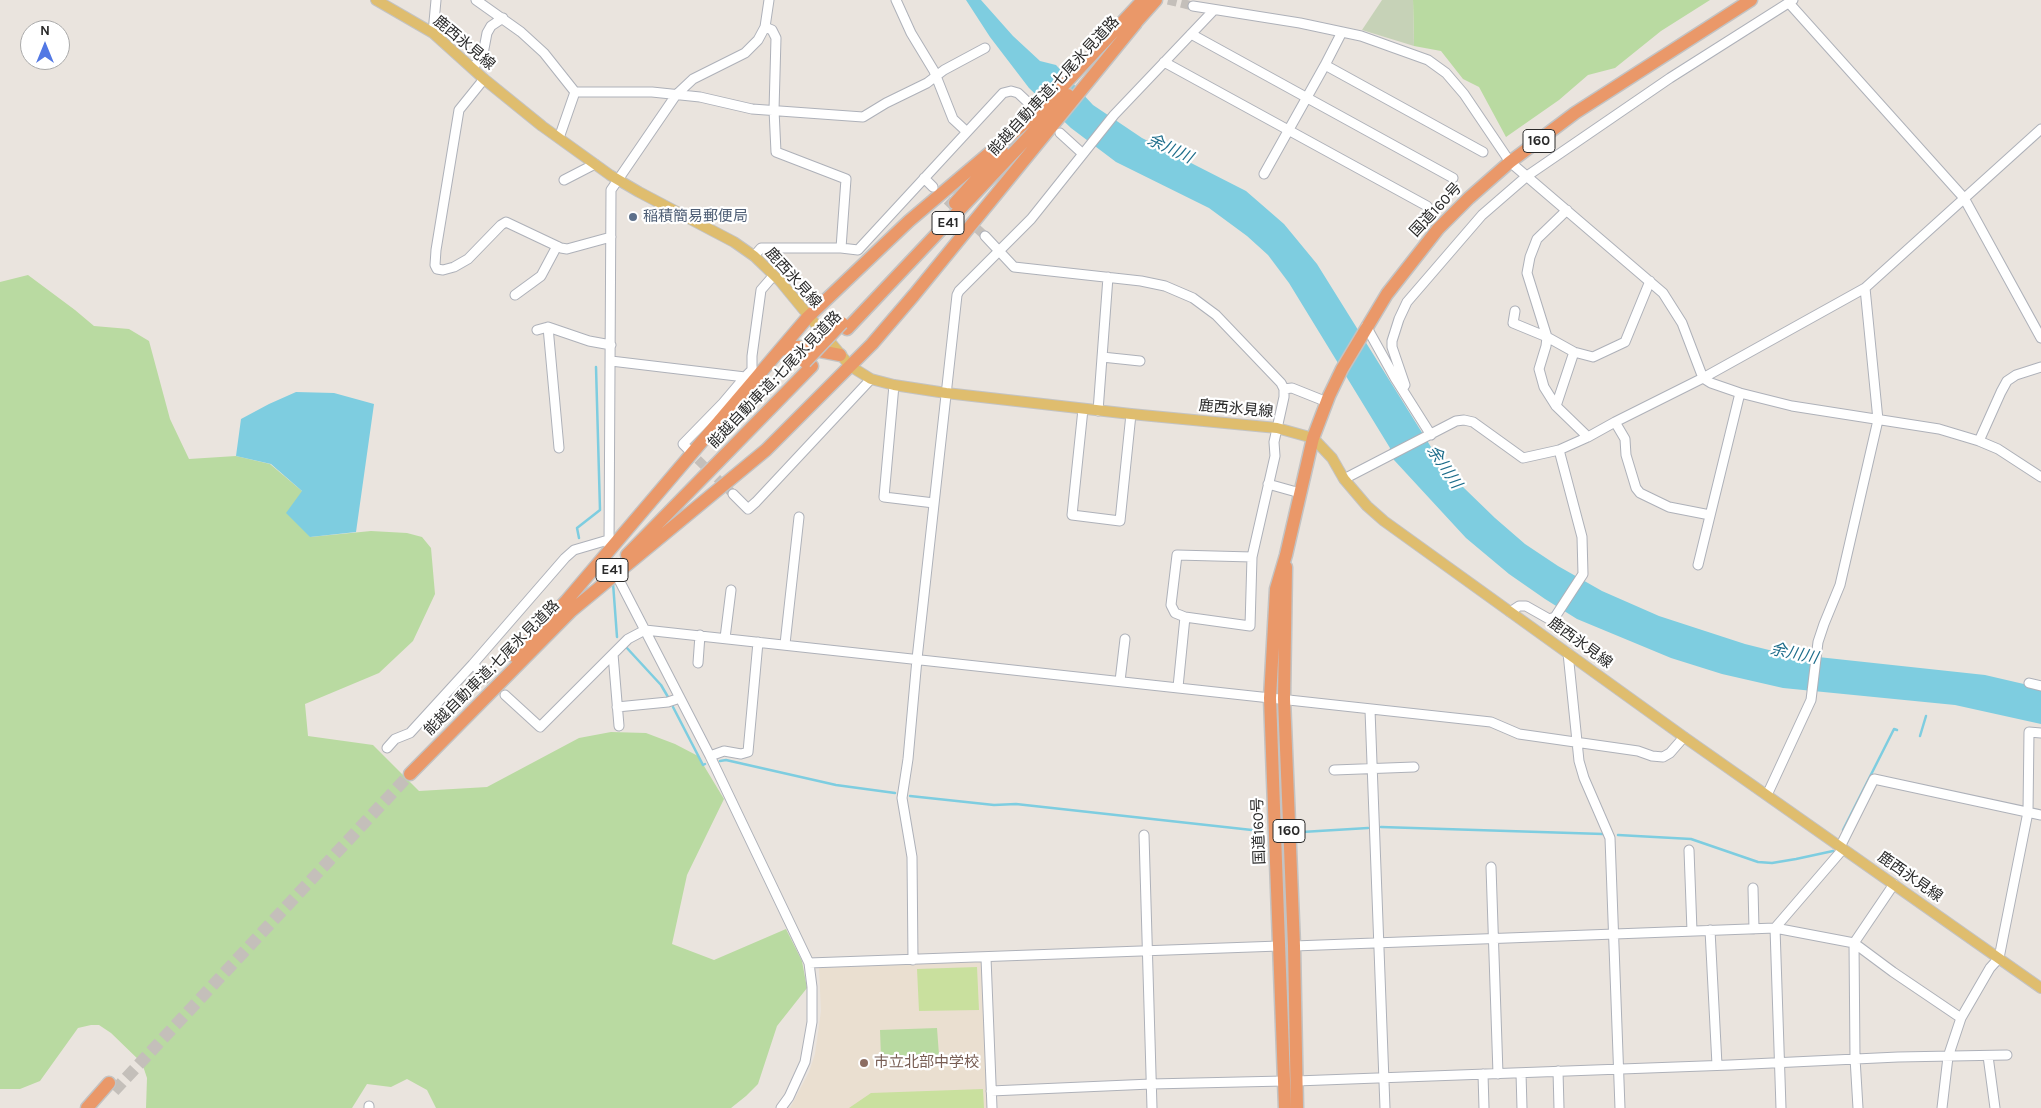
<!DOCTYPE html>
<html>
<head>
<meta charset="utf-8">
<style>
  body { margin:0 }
  #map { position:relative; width:2041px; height:1108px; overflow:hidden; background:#eae4de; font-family:Karla,sans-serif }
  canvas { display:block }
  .north { position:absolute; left:20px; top:20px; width:50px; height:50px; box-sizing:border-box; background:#fff; border:1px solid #aaa; border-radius:50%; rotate:0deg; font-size:14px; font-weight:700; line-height:20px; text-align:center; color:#2a2a2a }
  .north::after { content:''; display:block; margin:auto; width:18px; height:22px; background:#5278e4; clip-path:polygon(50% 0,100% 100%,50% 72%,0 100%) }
</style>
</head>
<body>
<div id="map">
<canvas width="2041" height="1108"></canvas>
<div class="north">N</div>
</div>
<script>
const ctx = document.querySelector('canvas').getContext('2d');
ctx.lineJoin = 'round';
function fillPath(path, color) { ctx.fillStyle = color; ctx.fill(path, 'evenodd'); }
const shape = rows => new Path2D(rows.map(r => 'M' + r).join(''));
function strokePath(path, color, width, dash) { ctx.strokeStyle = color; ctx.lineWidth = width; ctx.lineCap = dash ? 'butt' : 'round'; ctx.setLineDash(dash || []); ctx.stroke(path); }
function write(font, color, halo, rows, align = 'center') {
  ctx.font = font + ' Karla,"Noto Sans JP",sans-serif'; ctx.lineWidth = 4.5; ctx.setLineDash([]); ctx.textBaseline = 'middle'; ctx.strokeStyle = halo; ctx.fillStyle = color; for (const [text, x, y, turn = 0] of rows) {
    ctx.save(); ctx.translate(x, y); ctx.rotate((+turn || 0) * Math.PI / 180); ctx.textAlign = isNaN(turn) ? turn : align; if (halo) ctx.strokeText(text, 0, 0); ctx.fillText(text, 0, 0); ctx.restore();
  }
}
fillPath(shape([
  [982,962,989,1108,790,1108,809,1072,815,1054,821,1011,819,968]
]), '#eadfd0');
fillPath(shape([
  [1413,0,1710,0,1661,31,1615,68,1588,75,1559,100,1506,137,1479,87,1463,79,1441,51,1414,46],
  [28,275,75,310,94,326,129,329,149,341,170,419,189,459,236,456,270,464,302,491,310,537,371,531,407,533,422,537,431,548,435,594,413,641,379,673,305,704,308,736,373,745,419,791,487,787,579,738,611,732,646,733,675,744,698,756,724,799,687,875,672,944,714,960,786,929,802,961,807,988,777,1026,758,1084,746,1096,731,1108,436,1108,427,1090,407,1079,391,1087,367,1084,352,1108,146,1108,147,1078,142,1063,111,1033,99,1025,91,1025,78,1028,40,1081,20,1089,0,1089,0,282],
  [937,1028,939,1055,881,1058,880,1030]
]), '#b9daa1');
fillPath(shape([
  [1382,0,1413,0,1414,46,1362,30]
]), '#c6d2b7');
fillPath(shape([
  [977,967,979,1010,919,1011,917,969],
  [983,1089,984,1108,849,1108,871,1093]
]), '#c9e09e');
fillPath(shape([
  [966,0,981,0,1013,36,1040,61,1056,65,1093,105,1142,138,1246,191,1284,224,1317,264,1436,455,1464,488,1495,518,1525,544,1558,566,1602,591,1659,616,1745,644,1781,653,1985,675,2041,688,2041,724,1955,705,1783,688,1722,674,1671,658,1577,619,1545,599,1509,574,1466,538,1394,460,1389,451,1390,448,1289,283,1268,255,1247,236,1209,208,1116,162,1071,128,1029,88,990,37],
  [296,392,334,393,374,404,356,532,310,537,286,513,302,491,271,464,236,456,241,419,269,404]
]), '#7ecde0');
strokePath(shape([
  [579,538,577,528,600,510,596,367],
  [613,583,617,637],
  [626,647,661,685,668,697],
  [673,707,703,765,705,764],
  [1920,736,1926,716],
  [720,761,726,760,836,785,895,793],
  [910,796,994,805,1016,804,1261,831],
  [1381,827,1603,834],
  [1843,830,1894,729,1897,730],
  [1302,832,1368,828],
  [1618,835,1691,839,1758,862,1772,863,1796,859,1833,851]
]), '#7ecde0', 2.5);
strokePath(shape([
  [1168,0,1193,6],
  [937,191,985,236],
  [688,450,733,494],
  [609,546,618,578],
  [483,675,505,695]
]), '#c4bfba', 9, [9, 4.5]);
strokePath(shape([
  [114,1091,410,774]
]), '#c4bfba', 12, [12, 6]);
const minor = shape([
  [476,0,521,32,544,53,575,92,652,92,700,97,752,109,863,117,886,103,927,83,944,70,985,48],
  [1789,3,1964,198,2041,338],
  [1193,6,1300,23,1361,36,1428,60,1446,73,1464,94,1510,162,1663,293,1682,323,1703,378,1711,383,1740,393,1792,406,1939,429,1979,441,1998,449,2041,477],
  [765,27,772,30,776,38,774,110,776,152,846,179,841,248],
  [1342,32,1325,65,1483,152],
  [433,33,436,0],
  [1191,34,1453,178],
  [1164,62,1427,206],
  [473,68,483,54,487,33,491,26,503,18],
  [484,79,459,110,436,250,435,265,437,269,443,270,454,267,468,259,501,225,506,222,561,248,567,249,611,237],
  [967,132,1003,93,1011,91,1018,93,1036,110],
  [1060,133,1083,154],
  [559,138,575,92],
  [1264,174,1325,65],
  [924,178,933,187],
  [564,180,595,164],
  [1567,210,1537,239,1530,257,1527,273,1547,337,1546,346,1539,369,1544,387,1556,406,1588,437],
  [985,236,1014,267,1141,281,1165,286,1193,298,1216,315,1281,383,1284,389,1284,397,1274,442,1275,456,1252,557,1250,626,1185,617,1178,687],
  [754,256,761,248,841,248,858,250,967,132,953,119,934,71,911,33,896,0],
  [515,295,541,276,557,246],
  [1515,311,1513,323,1547,337,1574,352,1593,357,1625,342,1650,281],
  [1366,326,1395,378,1431,435],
  [548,327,559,448],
  [537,330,548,327,589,341,611,345],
  [1102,357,1140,361],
  [611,361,745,377,723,403,683,444,688,449],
  [745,377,752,370,752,356,761,290,774,275],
  [894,385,884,497,934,503],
  [1284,389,1292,388,1327,402],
  [1402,389,1405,385,1392,347,1392,341,1399,319,1407,302,1482,215,1527,176,1670,78,1793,0],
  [1556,406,1574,352],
  [1083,409,1072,515,1120,521,1131,414],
  [1098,411,1108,277],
  [1615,422,1625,439,1626,455,1636,488,1640,493,1669,507,1710,515],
  [1979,441,2001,392,2007,381,2016,375,2041,367],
  [1344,479,1456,421,1464,420,1473,422,1523,458,1559,450,1588,437,1615,422,1703,378,1865,288,2041,129],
  [1268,484,1300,493],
  [733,494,748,509,756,502,871,379],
  [609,546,611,190,676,95,693,79,745,53,758,40,765,27,769,0],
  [1698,565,1740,393],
  [618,578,710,756,809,963,812,987,812,1022,805,1062,789,1097,781,1108],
  [1510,612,1519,606,1526,606,1549,619,1555,617,1583,574,1582,537,1559,450],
  [1185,617,1175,613,1171,605,1177,555,1252,557],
  [725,638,731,590],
  [785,644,799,517],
  [1568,653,1579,761,1584,778,1610,838,1620,1108],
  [613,654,619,726],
  [698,663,700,635],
  [483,675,473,664,565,558,574,550,608,540],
  [1120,681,1125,639],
  [2029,683,2041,686],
  [505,695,540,727,628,639,645,630,1491,722,1519,734,1638,751,1652,756,1663,757,1670,753,1684,737],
  [617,707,668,702,680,698],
  [1370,710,1385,1108],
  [387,748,395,739,410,733,473,664],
  [710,756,724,751,741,754,748,752,758,642],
  [1334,770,1414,767],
  [1767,795,1811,700,1818,642,1824,624,1840,585,1878,420,1865,288],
  [1144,835,1152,1108],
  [1840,847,1874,779,2041,815],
  [1689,850,1692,931],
  [1491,867,1498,1074],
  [1753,888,1754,929],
  [1710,930,1717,1065],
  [1294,946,1775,928,1854,943,1893,972,1961,1018],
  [986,958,992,1108],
  [913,960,912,857,902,798,908,759,917,659,957,295,959,291,1031,219,1114,115,1213,11],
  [809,963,1279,946],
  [1988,1056,1995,1108],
  [1558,1071,1559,1108],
  [1521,1073,1522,1108],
  [1483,1074,1484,1108],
  [1296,1081,1730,1065,1898,1057,2007,1055],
  [991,1091,1151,1084,1284,1081],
  [369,1106,369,1108],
  [1781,1108,1775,928,1843,849],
  [1858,1108,1855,1058,1854,943,1894,884],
  [1942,1108,1948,1057,1961,1018,1990,968,1999,958,2028,812,2029,732,2041,733]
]);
const major = shape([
  [376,0,433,33,484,79,542,126,610,175,639,192,734,242,754,256,780,281,850,366,871,379,894,385,946,393,1131,414,1277,428,1313,438,1332,458,1344,479,1367,506,1384,521,1684,737,2041,988]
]);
const highway = shape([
  [1131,28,1156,0],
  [1035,116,1143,0],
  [955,203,1002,151],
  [847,329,1068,95],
  [781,350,790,347,799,347,840,355],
  [627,555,812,366],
  [1286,567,1284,699,1294,946,1297,1108],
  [567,600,808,317,909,221,1039,111],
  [571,611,766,450,872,344,914,295,1136,23],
  [514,656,571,596],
  [410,774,577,605],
  [87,1108,109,1083],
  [1285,1108,1270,698,1276,589,1286,555,1313,438,1329,396,1342,369,1387,294,1438,229,1469,198,1510,162,1575,113,1751,0]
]);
strokePath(minor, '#aeb1b9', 11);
strokePath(major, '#c3c3c3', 12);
strokePath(highway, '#c3c3c3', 15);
strokePath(minor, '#fff', 9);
strokePath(major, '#dfbd6e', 10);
strokePath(highway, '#ea9869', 12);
const highwayBridge = shape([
  [805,362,842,323]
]);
strokePath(highwayBridge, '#c3c3c3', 15, []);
strokePath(highwayBridge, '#ea9869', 12);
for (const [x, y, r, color] of [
  [633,217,5,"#5c6f8a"],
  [864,1063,5,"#8d6e63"]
]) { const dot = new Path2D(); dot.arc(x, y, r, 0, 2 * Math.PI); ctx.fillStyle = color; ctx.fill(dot); strokePath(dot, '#fff', 2); }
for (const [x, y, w] of [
  [1539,141,32],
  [948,223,32],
  [612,570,32],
  [1289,831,32]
]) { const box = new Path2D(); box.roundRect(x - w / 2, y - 11.5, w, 23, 4); ctx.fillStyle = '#fff'; ctx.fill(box); strokePath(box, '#2a2a2a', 1); }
write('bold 14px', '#2a2a2a', null, [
  ["160",1539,141],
  ["E41",948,223],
  ["E41",612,570],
  ["160",1289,831]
]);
write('15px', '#2a2a2a', '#fff', [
  ["鹿西氷見線",464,43,40],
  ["能越自動車道;七尾氷見道路",1054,86,-47],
  ["国道160号",1436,210,-47],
  ["鹿西氷見線",793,278,48],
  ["能越自動車道;七尾氷見道路",775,380,-46],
  ["鹿西氷見線",1236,409,5],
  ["鹿西氷見線",1580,643,36],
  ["能越自動車道;七尾氷見道路",492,668,-45],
  ["国道160号",1259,831,-92],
  ["鹿西氷見線",1910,877,35]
]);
write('15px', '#4e5e75', '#fff', [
  ["稲積簡易郵便局",643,217]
], 'left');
write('15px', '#785e54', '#fff', [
  ["市立北部中学校",874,1063]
], 'left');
write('italic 16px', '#1e6d8b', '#fff', [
  ["余川川",1170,149,25],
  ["余川川",1444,467,56],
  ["余川川",1794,654,12]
]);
</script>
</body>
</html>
